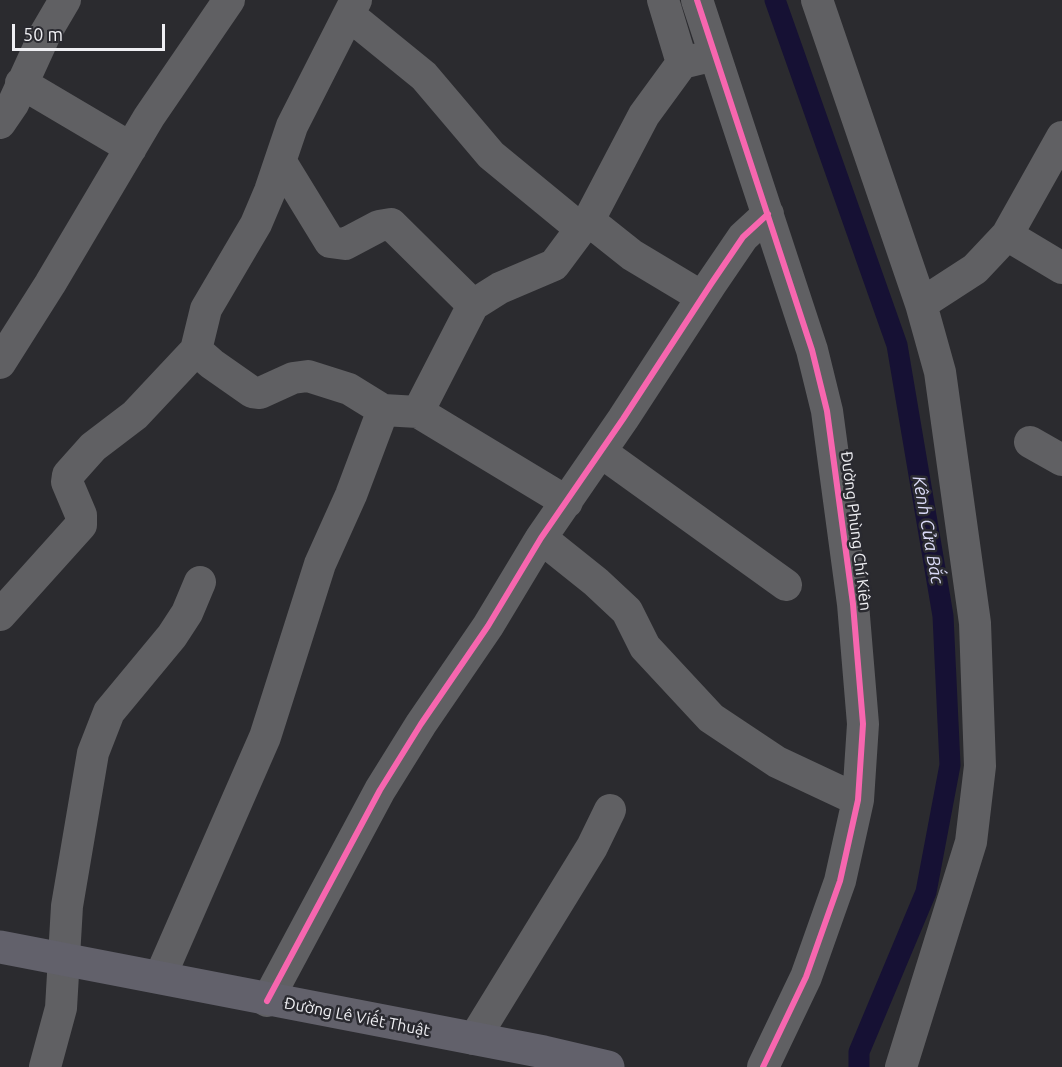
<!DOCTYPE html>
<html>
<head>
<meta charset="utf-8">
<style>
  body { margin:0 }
  #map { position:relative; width:1062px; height:1067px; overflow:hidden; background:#2b2b2f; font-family:Ubuntu,sans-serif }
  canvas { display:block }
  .scale { position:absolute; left:12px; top:24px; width:153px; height:27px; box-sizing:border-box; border:3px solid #efeff3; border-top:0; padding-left:8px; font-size:18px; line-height:21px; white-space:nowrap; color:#efeff3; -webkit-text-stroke:4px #2a2a30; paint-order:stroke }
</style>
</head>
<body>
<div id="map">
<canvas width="1062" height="1067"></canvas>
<div class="scale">50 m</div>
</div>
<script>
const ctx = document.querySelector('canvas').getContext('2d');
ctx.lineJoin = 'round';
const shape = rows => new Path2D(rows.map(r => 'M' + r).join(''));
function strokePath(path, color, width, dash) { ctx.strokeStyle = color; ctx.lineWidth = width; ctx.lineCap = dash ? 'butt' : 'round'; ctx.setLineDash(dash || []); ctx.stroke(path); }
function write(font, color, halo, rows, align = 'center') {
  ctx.font = font + ' Ubuntu,sans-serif'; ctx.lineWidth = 5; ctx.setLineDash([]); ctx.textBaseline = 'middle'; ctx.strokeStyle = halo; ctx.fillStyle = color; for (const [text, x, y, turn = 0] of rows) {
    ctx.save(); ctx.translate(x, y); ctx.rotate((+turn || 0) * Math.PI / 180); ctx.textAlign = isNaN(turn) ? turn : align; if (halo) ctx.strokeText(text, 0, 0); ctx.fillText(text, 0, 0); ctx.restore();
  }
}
strokePath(shape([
  [775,0,897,345,943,616,950,765,926,892,859,1052,859,1067]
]), '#161134', 21);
strokePath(shape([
  [356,0,292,126,270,191,256,224,206,309,196,350,212,364,252,392,260,393,293,378,308,376,349,389,383,410,418,412,567,502],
  [663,0,682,63],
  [697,0,812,350,827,411,853,604,863,724,858,800,840,881,806,977,763,1067],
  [817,0,921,304,940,372,975,623,980,766,971,842,901,1067],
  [349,15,424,76,491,155,581,229],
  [21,83,131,148],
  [0,123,13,104,45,34,65,0],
  [281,162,330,242,345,244,379,226,391,224,473,305],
  [588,220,632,255,702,297],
  [1007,235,1062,268],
  [921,304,975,269,1007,235,1062,137],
  [0,363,50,284,149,117,229,0],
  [418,412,473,305,500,288,554,265,592,214,644,115,682,63,715,55],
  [1030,442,1062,460],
  [601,452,786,585],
  [541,538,596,582,627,611,645,647,711,718,777,762,858,800],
  [0,615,81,525,81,515,67,482,68,475,93,447,135,415,196,350],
  [160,977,265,737,320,564,351,495,383,410],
  [267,1001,380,790,421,724,488,626,541,538,623,419,711,284,743,237,768,214],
  [474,1039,592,847,610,810],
  [45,1067,61,1008,67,906,93,753,109,712,172,636,187,613,200,582]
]), '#606063', 32);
strokePath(shape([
  [0,947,544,1052,608,1067]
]), '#62616b', 33);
strokePath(shape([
  [697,0,812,350,827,411,853,604,863,724,858,800,840,881,806,977,763,1067],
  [267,1001,380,790,421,724,488,626,541,538,623,419,711,284,743,237,768,214]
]), '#f766af', 6);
write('16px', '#efeff3', '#2a2a30', [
  ["Đường Phùng Chí Kiên",856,531,83],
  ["Đường Lê Viết Thuật",357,1017,11]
]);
write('italic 18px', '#dadaf7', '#2a2a30', [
  ["Kênh Cửa Bắc",928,530,80]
]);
</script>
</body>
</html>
